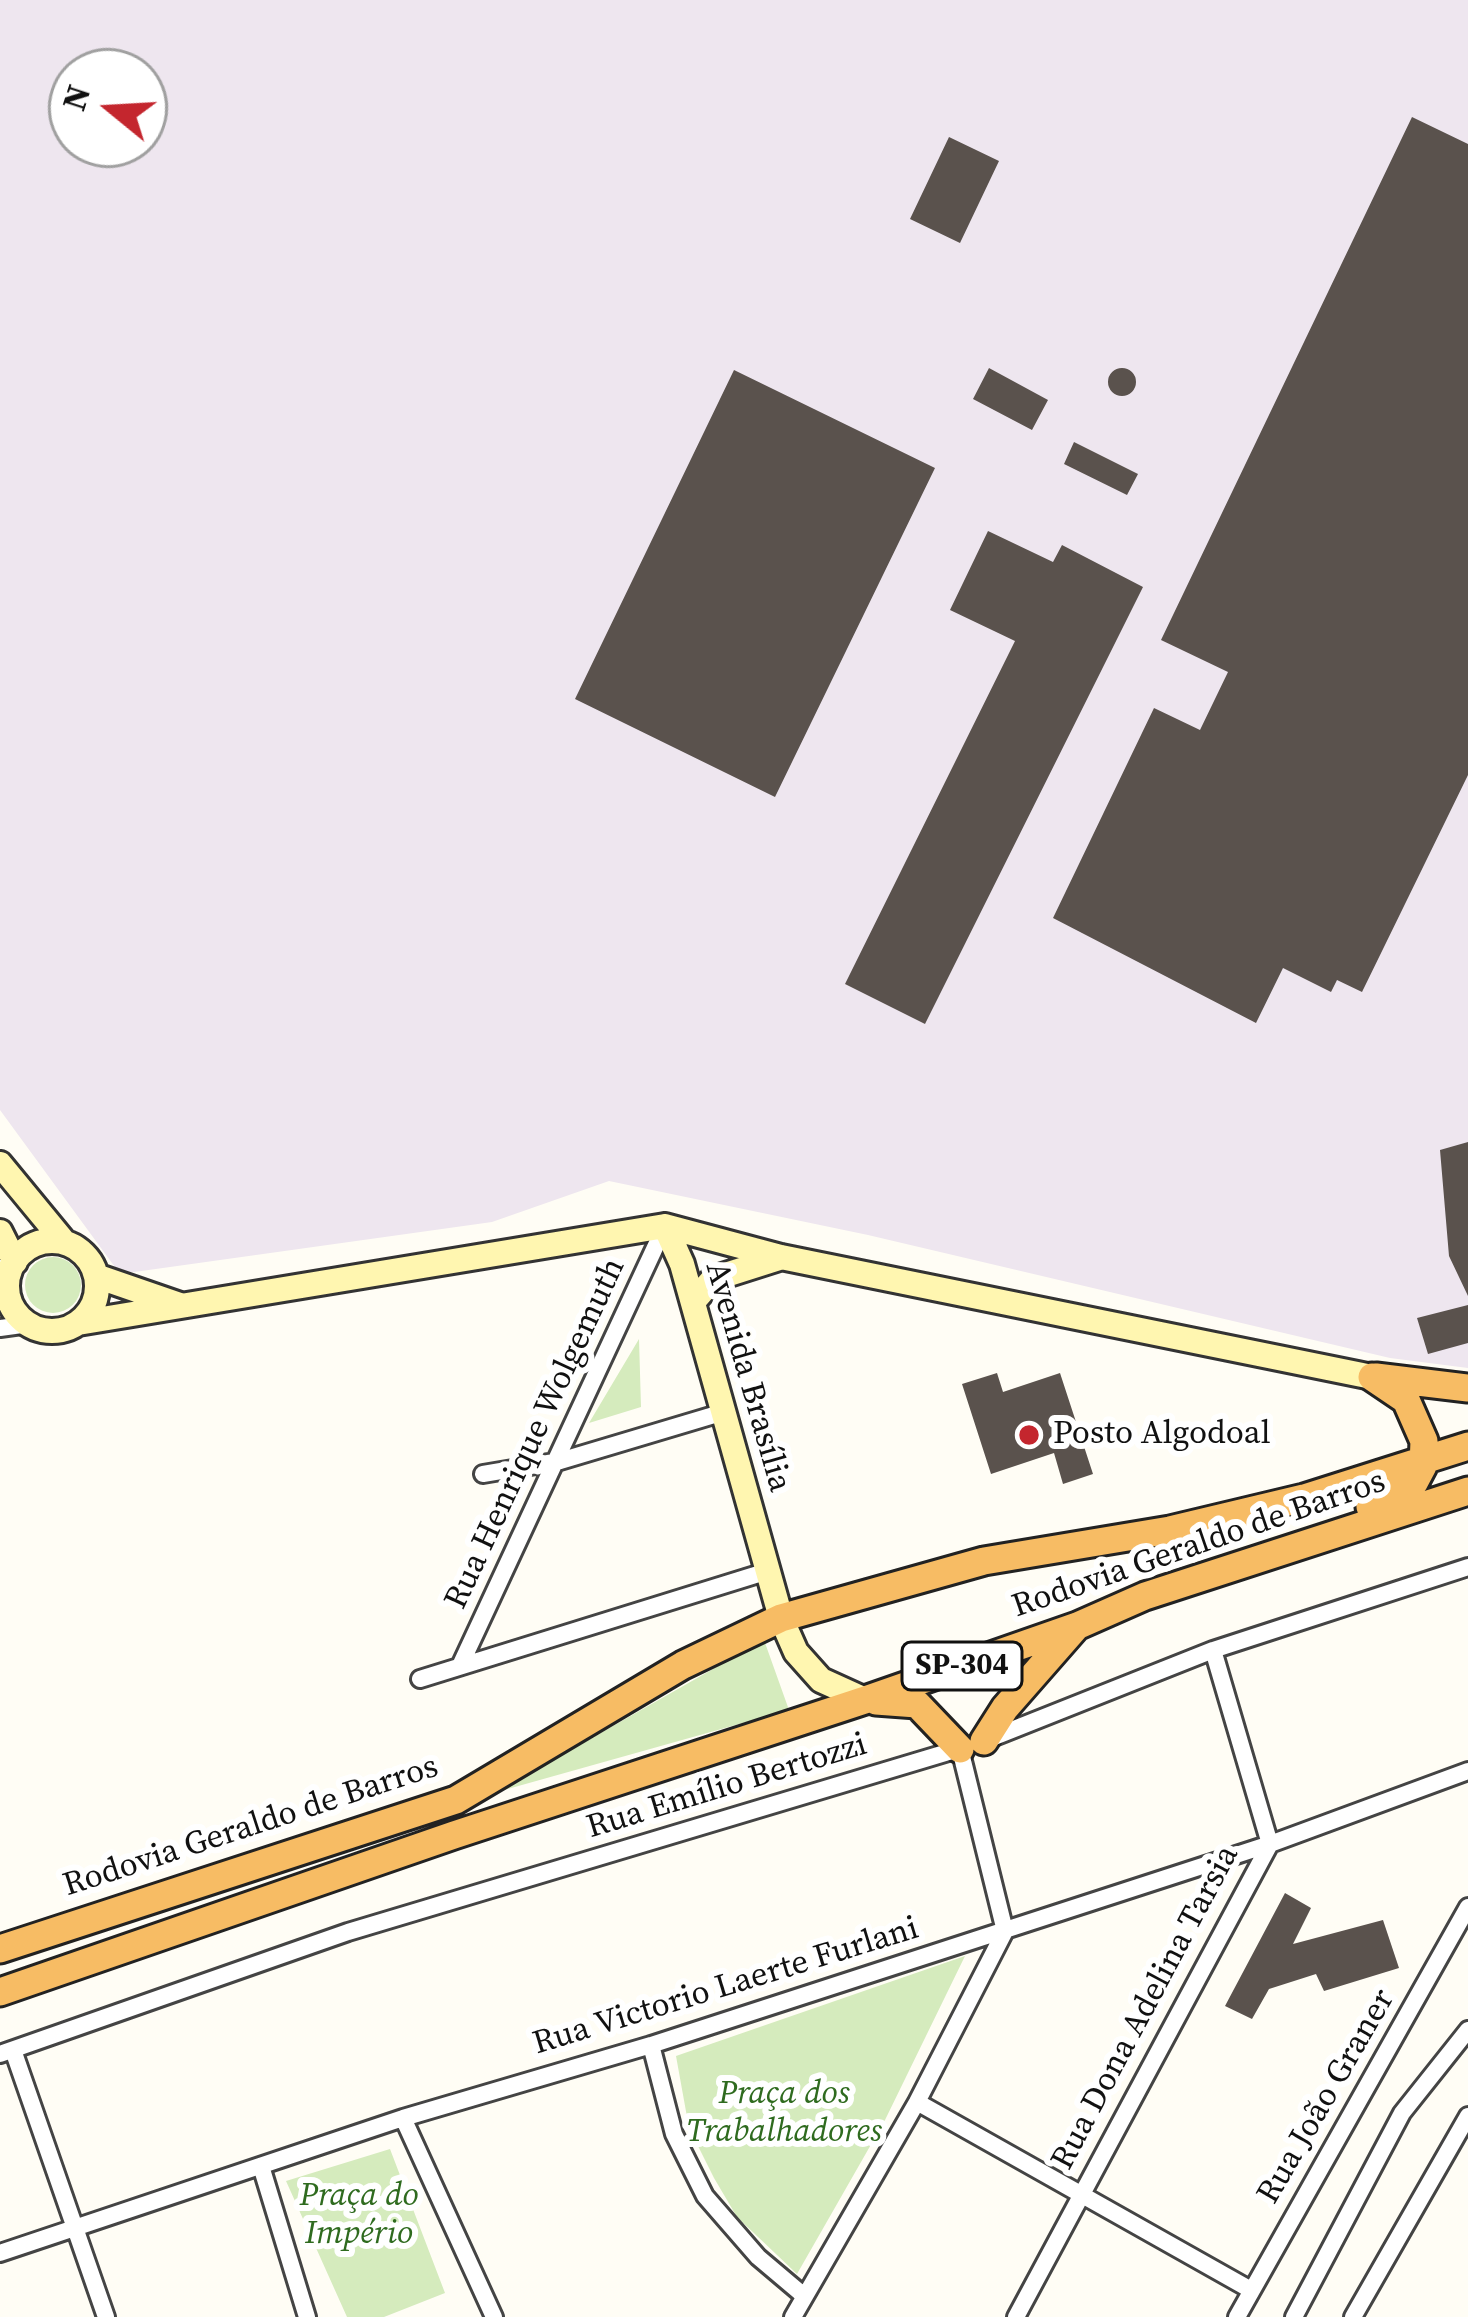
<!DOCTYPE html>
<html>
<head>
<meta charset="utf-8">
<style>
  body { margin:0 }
  #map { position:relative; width:1468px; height:2317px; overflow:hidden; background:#fffdf5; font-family:"Source Serif 4",serif }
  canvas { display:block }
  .north { position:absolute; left:48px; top:48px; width:120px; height:120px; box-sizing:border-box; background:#fff; border:3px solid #a0a0a0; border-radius:50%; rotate:288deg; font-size:33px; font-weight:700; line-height:48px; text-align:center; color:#111 }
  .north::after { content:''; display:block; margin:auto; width:42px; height:54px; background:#c4262e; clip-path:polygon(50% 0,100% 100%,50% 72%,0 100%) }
</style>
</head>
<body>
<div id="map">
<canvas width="1468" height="2317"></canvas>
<div class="north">N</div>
</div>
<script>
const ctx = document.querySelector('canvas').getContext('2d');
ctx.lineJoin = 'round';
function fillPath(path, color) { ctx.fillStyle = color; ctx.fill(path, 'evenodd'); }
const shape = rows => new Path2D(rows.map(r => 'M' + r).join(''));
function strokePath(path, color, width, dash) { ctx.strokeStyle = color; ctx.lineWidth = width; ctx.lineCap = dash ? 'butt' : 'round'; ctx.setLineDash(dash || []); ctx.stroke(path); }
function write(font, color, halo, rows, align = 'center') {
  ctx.font = font + ' "Source Serif 4",serif'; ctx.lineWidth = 12; ctx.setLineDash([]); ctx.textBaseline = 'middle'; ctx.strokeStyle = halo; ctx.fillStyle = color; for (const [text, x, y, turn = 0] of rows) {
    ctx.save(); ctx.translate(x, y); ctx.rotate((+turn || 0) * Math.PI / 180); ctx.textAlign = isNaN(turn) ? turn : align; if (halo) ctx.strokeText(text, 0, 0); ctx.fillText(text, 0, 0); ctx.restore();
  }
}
fillPath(shape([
  [0,0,1468,0,1468,1368,1390,1358,868,1235,609,1181,492,1222,120,1274,0,1110],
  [72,72,144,72,144,144,72,144]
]), '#eee6ef');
fillPath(shape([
  '25 1285a28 28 0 1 1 56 0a28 28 0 1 1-56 0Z',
  [639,1339,641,1407,589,1423],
  [764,1640,789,1710,497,1792],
  [965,1956,885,2120,797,2274,737,2217,714,2178,689,2128,676,2056],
  [390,2149,445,2293,384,2317,347,2317,286,2181]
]), '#d5ebbd');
fillPath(shape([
  [1412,117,1468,144,1468,775,1362,992,1337,980,1331,992,1283,968,1256,1023,1053,918,1154,708,1200,730,1228,672,1161,640],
  [949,137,999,161,960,243,910,219],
  '1108 382a14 14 0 1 1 28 0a14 14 0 1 1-28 0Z',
  [989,368,1048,400,1032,430,973,399],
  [734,370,935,468,775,797,575,699],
  [1074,442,1138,474,1127,495,1064,464],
  [988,531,1053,562,1062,545,1143,587,925,1024,845,984,1015,641,950,610],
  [1468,1142,1468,1296,1449,1256,1440,1150],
  [1468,1305,1468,1343,1428,1354,1417,1318],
  [997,1373,1003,1392,1060,1373,1093,1474,1063,1484,1054,1453,991,1474,962,1384],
  [1285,1893,1311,1908,1293,1944,1383,1920,1399,1968,1324,1991,1316,1974,1269,1989,1252,2019,1225,2006]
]), '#5a524d');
const minor = shape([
  [0,1268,9,1274],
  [0,1294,8,1289],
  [0,1328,29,1324],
  [483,1474,560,1461,724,1412],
  [460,1666,665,1226],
  [420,1679,768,1571],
  [989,1739,1213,1650,1468,1567],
  [651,2045,674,2134,705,2196,758,2257,803,2295],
  [13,2050,106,2317],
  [0,2054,348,1932,965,1747],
  [917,2102,1251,2290],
  [403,2118,494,2317],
  [261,2166,307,2317],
  [0,2253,403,2118,651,2045,1270,1844,1468,1771],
  [793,2317,917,2102,1005,1931,960,1749],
  [1016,2317,1270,1844,1213,1650],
  [1237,2317,1468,1907],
  [1294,2317,1402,2113,1468,2030],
  [1353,2317,1468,2116]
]);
const secondary = shape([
  [0,1164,65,1243],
  [665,1226,682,1264,781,1618,796,1652,821,1680,865,1700],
  [0,1232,15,1262],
  '7 1286a45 45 0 1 1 90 0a45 45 0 1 1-90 0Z',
  [96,1276,180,1305],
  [693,1302,713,1279,779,1258],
  [78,1323,665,1226,781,1257,1372,1377]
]);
const trunk = shape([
  [1376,1377,1468,1388],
  [1370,1507,1414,1483,1423,1466,1424,1441,1406,1400,1372,1377],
  [876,1701,917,1704,960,1749],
  [984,1741,1005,1708,1075,1628],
  [0,1949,456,1800,683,1665,781,1618,984,1561,1170,1530,1304,1498,1468,1446],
  [0,1992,454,1835,865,1700,1077,1626,1145,1596,1468,1491]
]);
strokePath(minor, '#444', 22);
strokePath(secondary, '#333', 30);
strokePath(trunk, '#222', 33);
strokePath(minor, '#fff', 16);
strokePath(secondary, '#fff6b0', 24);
strokePath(trunk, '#f7bc64', 27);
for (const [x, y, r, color] of [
  [1029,1435,12,"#c4262e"]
]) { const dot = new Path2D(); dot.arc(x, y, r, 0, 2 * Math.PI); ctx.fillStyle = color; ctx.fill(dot); strokePath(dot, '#fff', 4.5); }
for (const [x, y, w] of [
  [962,1666,120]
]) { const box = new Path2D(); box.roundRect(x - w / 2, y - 24, w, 48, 9); ctx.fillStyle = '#fff'; ctx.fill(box); strokePath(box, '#111', 3); }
write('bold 30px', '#111', null, [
  ["SP-304",962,1666]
]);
write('33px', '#111', '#fff', [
  ["Avenida Brasília",747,1377,74],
  ["Rua Henrique Wolgemuth",536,1434,-65],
  ["Rodovia Geraldo de Barros",1199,1545,-19],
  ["Rua Emílio Bertozzi",727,1787,-17],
  ["Rodovia Geraldo de Barros",251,1827,-18],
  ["Rua Victorio Laerte Furlani",726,1987,-17],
  ["Rua Dona Adelina Tarsia",1146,2008,-62],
  ["Rua João Graner",1327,2097,-60]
]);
write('33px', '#111', '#fff', [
  ["Posto Algodoal",1053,1435]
], 'left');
write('italic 33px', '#2f6b1f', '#fff', [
  ["Praça dos",784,2095],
  ["Trabalhadores",784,2133],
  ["Praça do",359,2197],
  ["Império",359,2235]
]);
</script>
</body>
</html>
